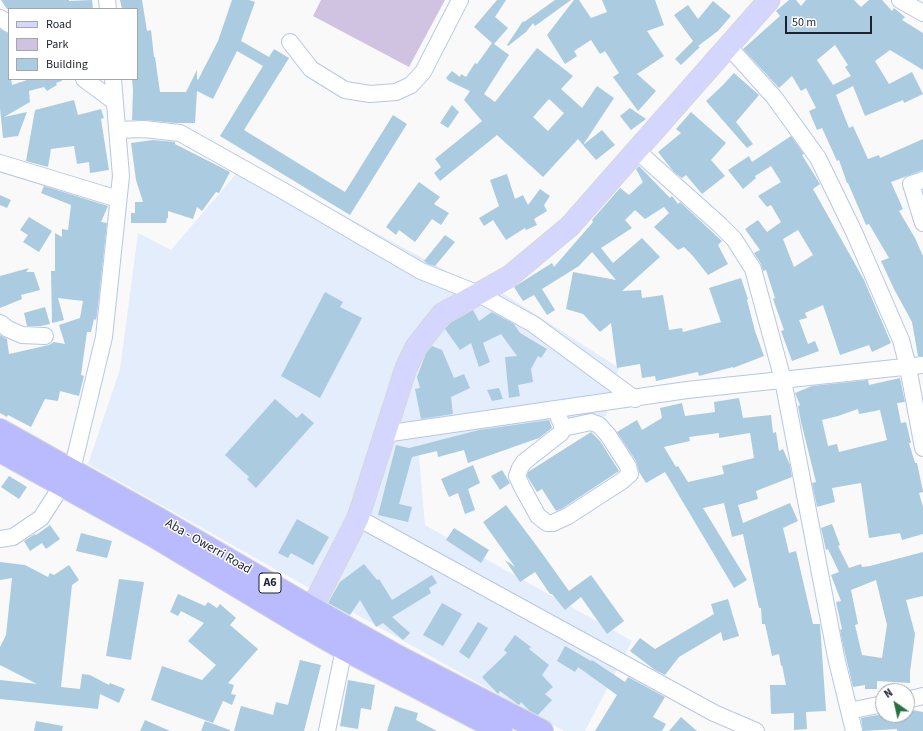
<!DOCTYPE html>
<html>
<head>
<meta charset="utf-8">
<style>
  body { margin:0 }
  #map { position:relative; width:923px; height:731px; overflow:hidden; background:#f9f9f9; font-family:"Source Sans 3",sans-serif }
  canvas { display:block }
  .legend { position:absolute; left:8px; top:8px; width:130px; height:72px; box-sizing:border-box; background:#fff; border:1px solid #a4a7ab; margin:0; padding:5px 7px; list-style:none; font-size:12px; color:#1b222d }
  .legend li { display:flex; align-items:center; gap:8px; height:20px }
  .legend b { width:20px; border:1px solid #a4a7ab }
  .north { position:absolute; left:875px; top:683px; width:40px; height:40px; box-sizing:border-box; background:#fff; border:1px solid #a4a7ab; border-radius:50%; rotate:326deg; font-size:11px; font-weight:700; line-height:16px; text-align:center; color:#1b222d }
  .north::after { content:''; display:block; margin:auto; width:14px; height:18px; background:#277140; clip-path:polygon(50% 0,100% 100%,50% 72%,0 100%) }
  .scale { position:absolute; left:785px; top:16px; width:87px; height:18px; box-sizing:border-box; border:2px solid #1b222d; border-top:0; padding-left:5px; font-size:12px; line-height:14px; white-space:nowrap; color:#1b222d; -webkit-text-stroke:3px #fff; paint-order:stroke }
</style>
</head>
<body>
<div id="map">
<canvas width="923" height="731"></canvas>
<ul class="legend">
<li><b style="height:5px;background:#d5d6fe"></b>Road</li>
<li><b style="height:11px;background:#d0c3e2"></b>Park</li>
<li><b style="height:11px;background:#abcbe1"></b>Building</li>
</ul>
<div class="north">N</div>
<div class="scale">50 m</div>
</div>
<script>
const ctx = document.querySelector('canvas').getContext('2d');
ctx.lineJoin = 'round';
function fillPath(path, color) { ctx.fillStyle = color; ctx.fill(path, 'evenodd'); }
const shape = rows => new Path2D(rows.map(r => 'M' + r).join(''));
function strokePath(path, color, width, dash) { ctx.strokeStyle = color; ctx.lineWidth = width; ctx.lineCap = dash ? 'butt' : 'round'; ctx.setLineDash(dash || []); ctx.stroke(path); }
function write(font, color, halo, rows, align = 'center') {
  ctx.font = font + ' "Source Sans 3",sans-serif'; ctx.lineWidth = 3; ctx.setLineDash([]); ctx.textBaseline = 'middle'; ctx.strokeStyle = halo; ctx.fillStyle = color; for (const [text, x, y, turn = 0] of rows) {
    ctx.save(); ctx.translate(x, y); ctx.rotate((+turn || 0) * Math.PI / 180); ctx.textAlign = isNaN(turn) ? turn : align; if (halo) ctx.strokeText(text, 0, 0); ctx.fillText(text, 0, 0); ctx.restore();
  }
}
fillPath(shape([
  [247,161,385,238,454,275,504,294,619,368,606,416,418,445,425,525,632,641,585,731,564,731,88,464,120,369,138,233,171,250]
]), '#e4edfc');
fillPath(shape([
  [321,0,445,0,409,67,313,16]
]), '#d0c3e2');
fillPath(shape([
  [1,0,69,0,69,1,92,0,93,9,7,9],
  [120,0,142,0,147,31,151,30,154,57,155,57,160,92,186,92,197,70,197,79,198,80,218,41,232,0,249,0,255,2,241,41,269,57,274,49,289,58,244,130,345,192,393,115,407,124,350,215,220,136,263,66,237,51,213,99,197,91,195,123,175,123,145,120,132,120,133,90,132,79,137,79,137,9,122,9],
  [497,0,506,0,495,17,508,28,494,44,509,55,484,94,495,102,537,48,573,76,561,89,582,108,597,86,614,98,583,145,578,139,543,177,497,135,440,181,434,173,441,167,435,159,482,121,464,100,470,91,449,81,446,78,452,71,460,77,461,74,466,77,475,63,477,64,492,43,474,27],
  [549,99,564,113,548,131,533,117],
  [555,0,571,0,535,26,533,23,526,32,508,46,507,45,523,21,524,22],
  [574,0,579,0,591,18,607,12,602,0,655,0,664,25,647,31,664,56,637,74,656,91,638,111,613,77,619,73,605,51,600,54,591,40,574,51,577,56,565,64,547,35],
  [789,0,796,0,801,6,806,0,854,0,861,7,869,0,882,0,892,11,894,8,905,17,902,20,923,33,923,70,890,50,875,61,889,84,912,72,923,94,904,103,903,100,865,116,853,86,836,95,849,128,853,126,868,159,879,155,880,158,923,139,923,170,891,182,903,209,899,211,915,238,923,256,923,356,918,356,912,322,894,289,881,261,889,258,869,224,866,225,848,183,847,183,839,160,837,161,822,128,817,130,809,111,816,108,806,88,801,91,792,76,779,88,743,49,780,16,776,11],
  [835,45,848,65,845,67,851,76,833,85,817,60],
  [713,1,731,16,718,31,698,46,700,47,681,65,675,59,693,41,674,15,688,5,698,19],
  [0,29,9,34,9,79,11,79,12,85,30,79,61,79,62,81,56,83,57,85,47,91,44,87,29,91,30,102,4,117,27,112,18,136,3,138,0,108],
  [734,73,759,95,736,122,753,144,747,148,706,101,723,85],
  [74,100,78,115,101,109,104,118,101,119,109,170,90,173,89,162,77,164,74,146,51,149,48,167,26,161,35,110],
  [452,105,459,112,448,128,440,123],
  [630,108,646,119,631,130,620,116],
  [691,112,726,143,711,160,725,176,702,194,686,175,682,178,674,172,658,152,681,133,676,129],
  [602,130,615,145,596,160,583,145],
  [791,136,804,154,802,155,820,184,813,189,864,280,891,343,872,352,869,345,840,355,823,305,805,313,807,318,799,320,808,344,815,341,819,351,792,361,781,331,784,330,773,299,775,298,766,270,763,271,761,264,754,253,760,250,745,229,758,220,767,232,781,222,771,205,767,207,758,196,781,182,771,166,755,176,756,178,743,189,728,170,749,156,752,162],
  [798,230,813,255,794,267,783,239],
  [153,140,175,142,175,144,230,172,219,193,216,192,202,211,197,207,193,219,168,211,168,218,167,218,166,223,131,223,131,213,135,213,135,202,143,202,136,180,131,143],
  [639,166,670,198,672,196,678,204,680,202,722,241,718,245,728,264,708,275,693,256,684,247,678,250,654,227,669,213,664,207,645,219,635,210,625,220,632,228,601,248,613,263,642,238,660,257,622,291,641,290,642,298,663,295,669,330,682,328,683,332,721,322,709,288,741,278,748,299,747,300,755,331,764,356,733,368,733,367,699,376,698,372,656,381,655,376,642,378,640,364,617,368,611,323,600,332,583,314,566,309,573,272,616,280,592,252,579,266,542,289,555,310,547,315,534,295,523,301,514,287,552,263,554,267,593,222,592,220,620,188,629,195,643,182,636,169],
  [507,174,515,199,523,195,528,205,540,189,550,196,544,205,547,211,534,219,537,225,526,230,525,228,506,240,493,220,484,226,479,218,499,206,490,180],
  [419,182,440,197,434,204,449,213,441,225,432,219,415,242,399,230,396,235,386,227],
  [44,186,108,206,101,222,107,223,97,315,96,320,94,319,91,332,87,332,81,375,84,376,79,396,60,391,58,401,45,399,31,427,8,415,7,417,0,413,0,335,7,339,9,354,49,345,54,342,65,344,59,325,80,318,83,301,58,298,64,320,52,323,51,271,55,271,55,233,62,237,62,229,68,230,71,205,41,193],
  [0,195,11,200,7,208,0,205],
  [29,217,52,231,39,252,23,242,28,235,20,230],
  [445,235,455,242,435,266,428,264,424,261],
  [29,268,26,272,34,272,40,290,21,295,22,299,0,308,0,276],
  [325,292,343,302,340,307,362,318,320,398,281,376],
  [45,307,50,324,41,326,27,326,24,313],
  [473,310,479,321,492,312,514,324,520,333,547,349,541,358,538,356,531,369,533,382,518,385,520,396,509,398,505,357,517,356,501,334,483,343,490,362,479,367,471,343,460,350,445,329,450,323],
  [432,346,442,350,454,378,464,374,470,388,451,397,453,414,421,419,415,389,420,388,417,377,426,353],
  [900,378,905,402,897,403,901,423,906,422,911,443,909,443,915,463,917,463,923,491,923,492,919,493,923,507,923,534,902,540,900,533,869,538,861,483,832,488,835,502,817,507,812,483,816,482,801,422,798,406,800,405,795,393,812,386,868,380,869,385],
  [858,409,859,414,880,410,887,440,839,452,837,444,828,446,822,420,838,416],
  [499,388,503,399,492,401,487,390],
  [739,398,743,418,771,415,773,433,776,432,779,451,783,449,790,465,792,477,756,491,758,499,738,505,743,523,790,503,798,521,783,528,789,553,796,551,813,624,820,624,826,711,806,712,807,729,794,730,794,713,771,714,770,685,786,685,782,665,781,666,779,654,772,656,765,624,762,624,761,608,759,608,743,534,732,537,724,503,703,508,747,580,734,588,665,472,646,483,639,472,636,461,617,432,637,420,642,430,662,418,660,408,682,403,685,416,715,412,714,402],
  [719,433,719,438,750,433,754,458,722,466,724,474,688,482,678,466,676,467,664,447,690,441,689,437],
  [275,399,297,418,302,413,314,423,256,488,247,479,249,477,225,455],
  [549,420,552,428,539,438,468,463,464,450,438,457,437,451,412,457,399,504,412,507,408,522,378,515,396,445,409,448,479,430],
  [591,432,600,441,619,471,563,508,556,511,542,489,537,492,527,476,528,472],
  [473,465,480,483,468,489,475,510,465,514,458,493,449,497,441,479],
  [502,470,510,483,500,490,491,476],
  [9,476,27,487,19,499,1,487],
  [506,505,539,549,569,591,591,575,624,621,607,634,581,597,565,610,552,594,550,594,535,572,520,582,505,560,515,567,483,522],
  [297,519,329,537,313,565,291,553,288,558,278,553],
  [832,524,840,545,838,546,849,568,861,564,862,567,870,566,923,552,923,596,906,600,915,634,910,672,910,683,877,681,877,689,865,689,865,685,853,687,843,645,840,630,842,629,836,602,841,601,831,575,839,572,828,549,826,550,821,528],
  [876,580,887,625,882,658,862,655,855,625,858,624,851,590],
  [50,525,60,539,46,549,42,543,30,551,24,541,35,534,36,535],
  [454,528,489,550,481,563,446,540],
  [81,533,112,541,107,558,76,551],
  [0,562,25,565,48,577,50,573,54,575,69,565,79,580,72,585,61,687,80,689,82,674,90,675,109,685,110,683,125,689,119,703,100,694,98,709,0,699,0,680,37,684,0,665,0,647,6,635,12,578,0,580],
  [364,564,377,580,379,579,392,600,432,575,437,583,429,588,431,593,392,617,410,633,403,640,383,623,376,627,360,600,350,615,328,603,340,582],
  [119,579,144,582,131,660,106,656],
  [178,594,205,606,208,602,217,608,220,604,236,618,230,625,258,649,228,683,234,685,231,694,236,695,232,705,223,701,213,723,151,700,162,666,202,680,216,665,188,641,204,623,181,611,178,616,170,612],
  [728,599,739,636,723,641,721,632,679,657,665,675,655,670,630,651,640,638,655,649,714,614,711,604],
  [442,603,462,614,443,646,423,635],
  [478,622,488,628,469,659,459,652],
  [515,635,531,647,529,649,549,665,542,675,553,687,545,694,552,700,538,715,530,711,521,702,519,705,500,691,498,694,482,677,507,653,504,650],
  [565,646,591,661,592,660,625,682,628,677,665,697,653,717,666,724,662,731,595,731,617,695,578,667,575,672,557,661],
  [300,660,321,665,304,731,234,731,241,706,273,715,276,702,288,705],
  [348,680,375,685,371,710,361,708,358,729,340,726],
  [395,706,418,713,416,720,437,731,387,731],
  [907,709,923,712,923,731,897,731,897,729,863,731,861,718,883,714,883,715,907,715],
  [681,717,697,731,669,731],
  [145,720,170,731,140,731],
  [36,721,63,726,62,731,34,731],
  [205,721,230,730,230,731,201,731]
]), '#abcbe1');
const minor = shape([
  [107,0,108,9],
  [900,0,923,13],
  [0,18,9,24],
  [290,42,311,69,345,90,370,94,396,92,411,85,423,72,460,0],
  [728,46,774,97,818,158,854,232,901,340,908,367,923,448],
  [84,79,115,102],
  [117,130,144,129,180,133,287,193,421,271,479,294,533,324,635,399],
  [637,151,720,225,734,239,753,269,783,380,836,657,854,731],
  [0,163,118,199],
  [923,180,911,184,923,223],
  [0,323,8,329,22,335,45,336],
  [556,410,563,428,561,433,524,462,520,468,517,476,522,487,538,516,547,523,553,523,568,516,622,481,630,474,628,466,608,435,599,425,591,422,563,428],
  [384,434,687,390,923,365],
  [358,518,714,713,756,731],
  [0,539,13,537,41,518,72,470,104,337,121,176,113,79],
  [907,700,923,696],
  [849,711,883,704],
  [327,731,344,649]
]);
const major = shape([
  [303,623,312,608,358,518,406,368,416,347,442,314,510,276,570,226,769,0]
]);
const highway = shape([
  [0,430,159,519,312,608,399,657,542,731],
  [0,451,152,535,302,625,344,649,501,731]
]);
strokePath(minor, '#b6c7e6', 18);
strokePath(major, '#d6d7d9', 23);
strokePath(highway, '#d6d7d9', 24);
strokePath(minor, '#fff', 16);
strokePath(major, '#d5d6fe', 21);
strokePath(highway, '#b9bbfe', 22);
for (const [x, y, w] of [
  [270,583,22]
]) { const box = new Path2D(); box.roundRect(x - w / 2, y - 10, w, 20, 3); ctx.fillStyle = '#fff'; ctx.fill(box); strokePath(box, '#1b222d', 1); }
write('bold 12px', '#1b222d', null, [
  ["A6",270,583]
]);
write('13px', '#1b222d', '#fff', [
  ["Aba - Owerri Road",208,547,30]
]);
</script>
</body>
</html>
